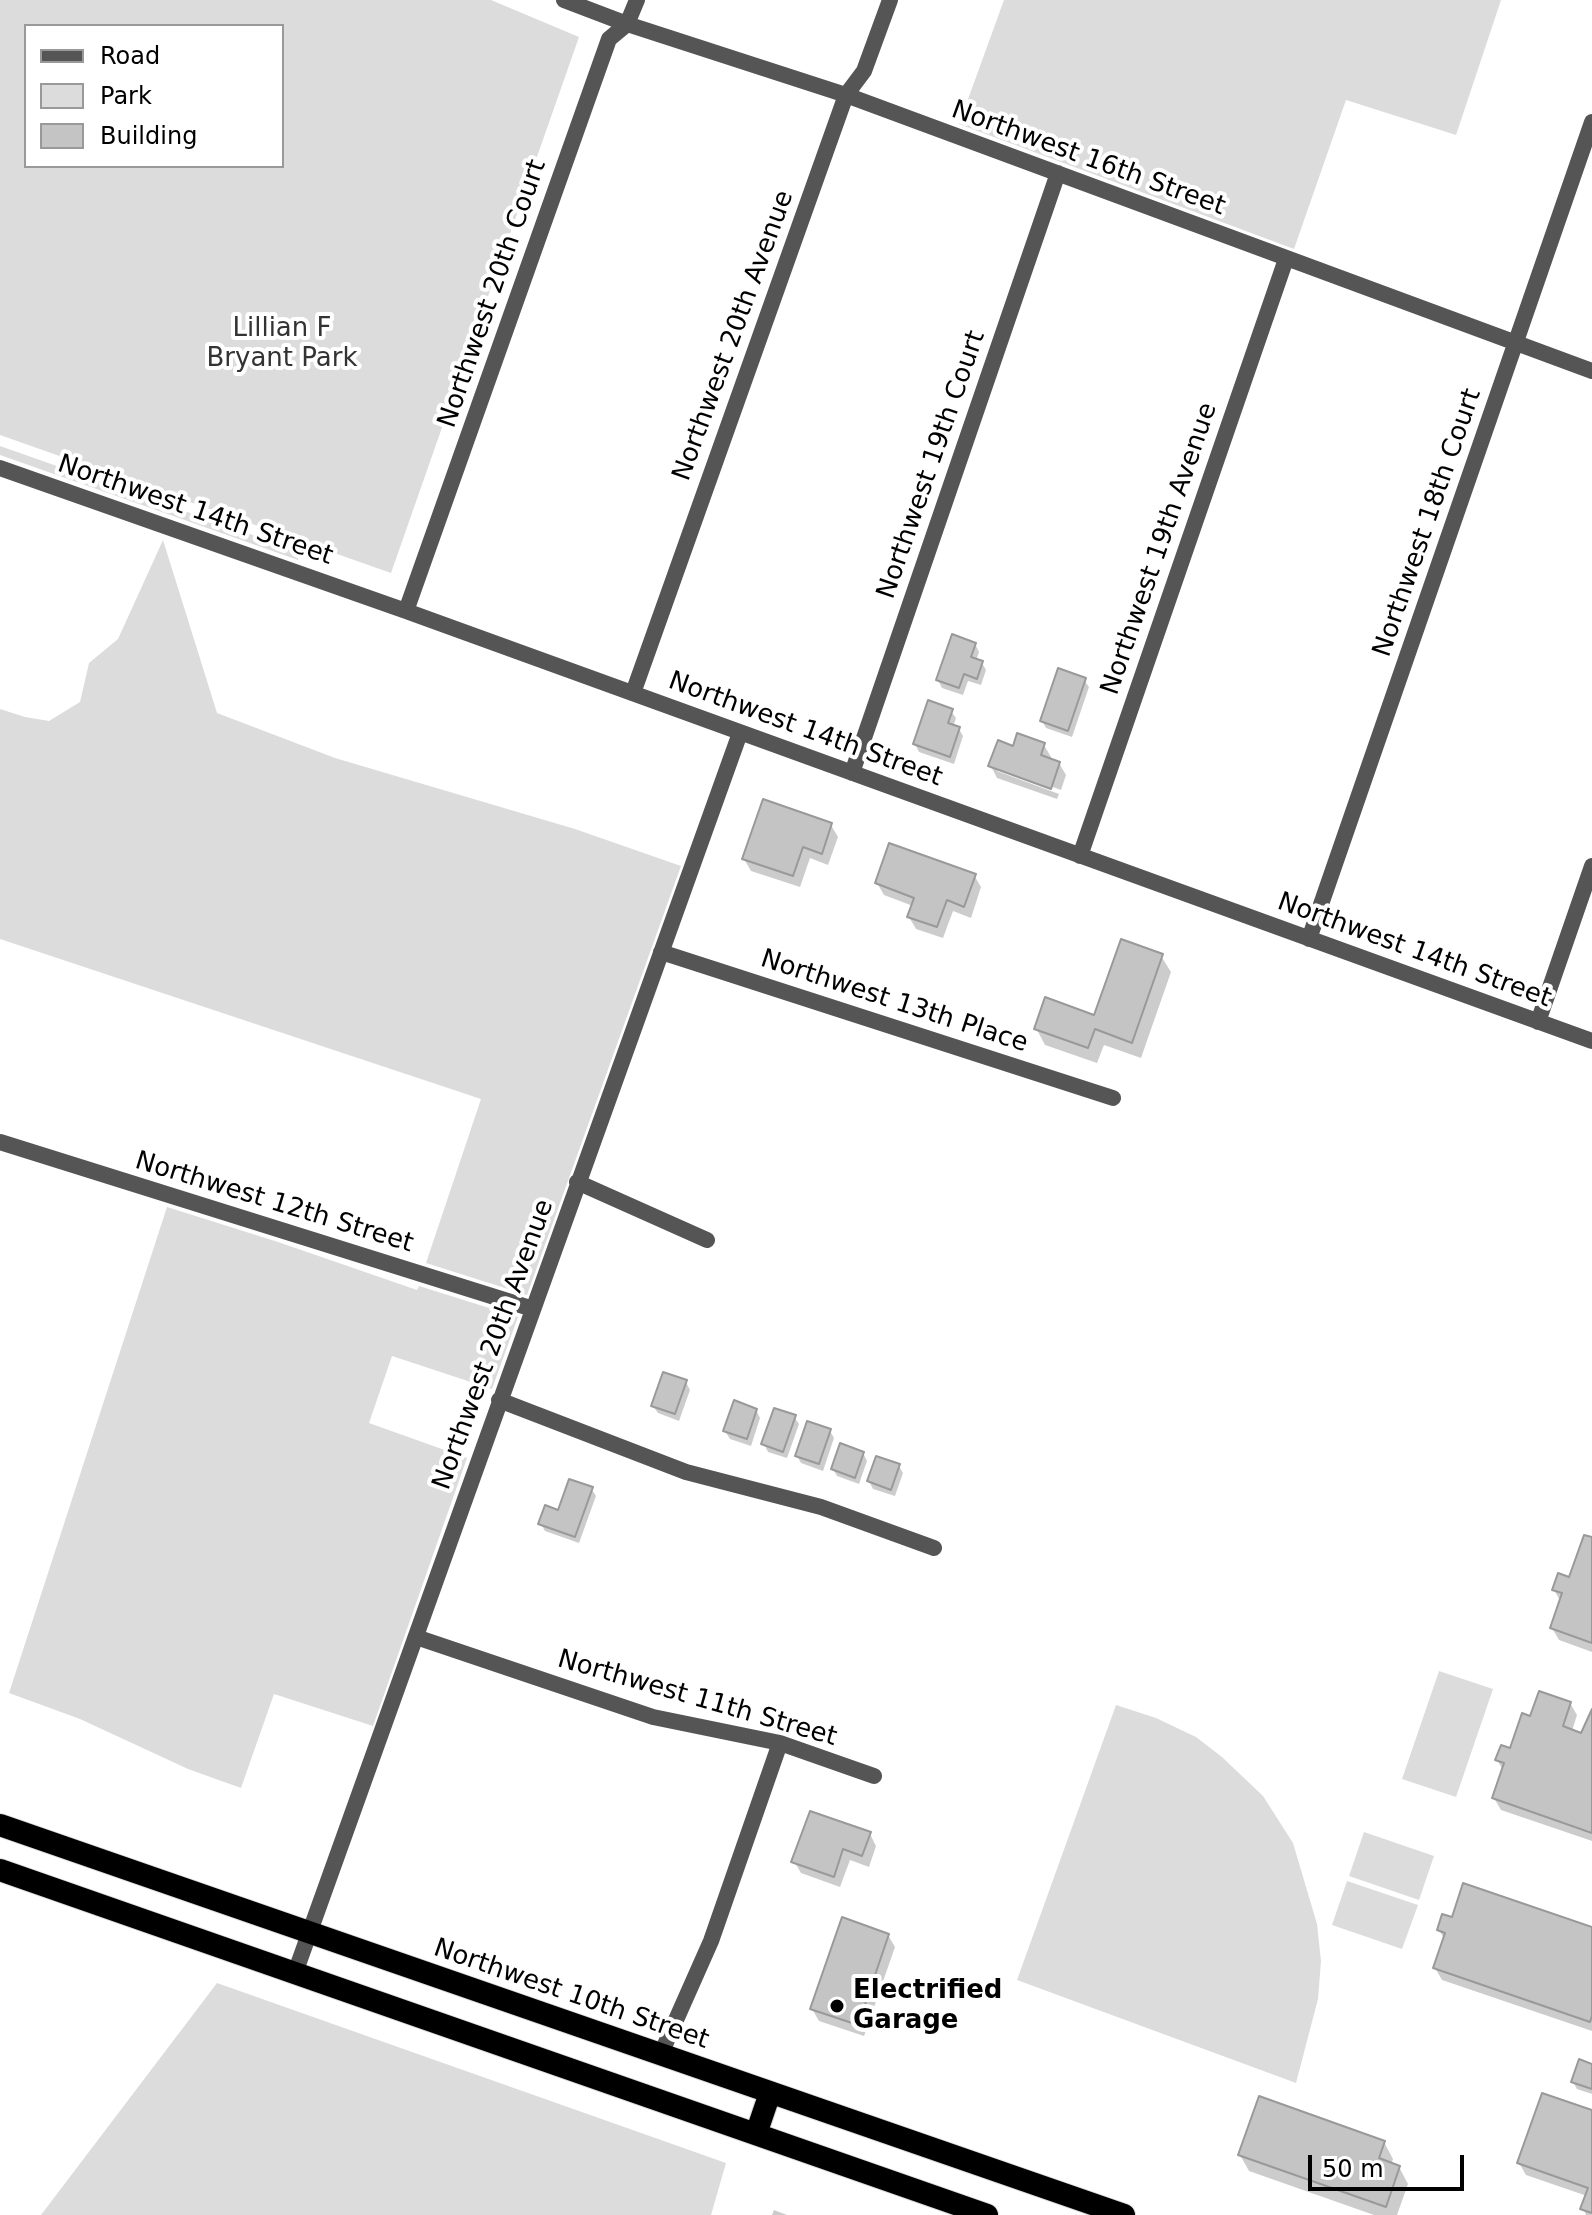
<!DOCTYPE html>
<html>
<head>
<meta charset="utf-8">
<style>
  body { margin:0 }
  #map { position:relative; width:1592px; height:2215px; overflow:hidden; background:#fff; font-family:"DejaVu Sans",sans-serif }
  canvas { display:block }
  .legend { position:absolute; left:24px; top:24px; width:260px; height:144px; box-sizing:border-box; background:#fff; border:2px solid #999; margin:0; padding:10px 14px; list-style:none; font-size:24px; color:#000 }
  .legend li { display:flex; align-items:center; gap:16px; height:40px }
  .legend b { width:40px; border:2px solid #999 }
  .scale { position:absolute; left:1308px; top:2155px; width:156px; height:36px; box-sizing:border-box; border:4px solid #000; border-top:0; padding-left:10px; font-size:24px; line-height:28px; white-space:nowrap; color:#000; -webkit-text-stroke:6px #fff; paint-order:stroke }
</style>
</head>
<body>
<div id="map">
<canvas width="1592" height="2215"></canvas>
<ul class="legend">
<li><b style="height:10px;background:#555"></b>Road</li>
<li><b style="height:22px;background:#dcdcdc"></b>Park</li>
<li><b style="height:22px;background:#c4c4c4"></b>Building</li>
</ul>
<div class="scale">50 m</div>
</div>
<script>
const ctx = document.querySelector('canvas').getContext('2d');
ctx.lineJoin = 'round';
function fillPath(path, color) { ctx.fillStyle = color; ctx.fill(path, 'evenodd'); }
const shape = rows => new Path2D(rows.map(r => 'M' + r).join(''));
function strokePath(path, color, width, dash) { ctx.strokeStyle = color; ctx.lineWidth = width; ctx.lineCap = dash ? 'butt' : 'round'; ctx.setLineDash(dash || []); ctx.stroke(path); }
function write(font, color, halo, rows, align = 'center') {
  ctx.font = font + ' "DejaVu Sans",sans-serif'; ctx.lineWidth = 8; ctx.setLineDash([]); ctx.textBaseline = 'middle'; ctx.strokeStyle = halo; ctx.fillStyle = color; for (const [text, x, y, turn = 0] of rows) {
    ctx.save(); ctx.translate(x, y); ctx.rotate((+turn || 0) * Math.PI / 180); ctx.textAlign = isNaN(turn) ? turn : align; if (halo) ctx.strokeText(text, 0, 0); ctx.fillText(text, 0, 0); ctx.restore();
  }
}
fillPath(shape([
  [0,0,491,0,579,37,391,573,0,435],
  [26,26,282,26,282,166,26,166],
  [1004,0,1501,0,1456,135,1346,100,1294,249,959,124],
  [0,446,301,552,298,560,0,455],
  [163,540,217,713,335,758,575,829,681,866,527,1295,426,1263,481,1099,0,939,0,709,25,717,49,721,80,702,89,663,118,639],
  [167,1207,278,1242,417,1290,419,1286,518,1317,492,1389,392,1356,369,1423,467,1458,373,1726,274,1694,241,1788,188,1769,80,1719,9,1693],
  [1439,1671,1493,1689,1456,1797,1402,1779],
  [1116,1705,1156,1718,1196,1737,1222,1757,1263,1796,1293,1843,1317,1924,1321,1961,1318,1999,1296,2083,1017,1980],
  [1364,1832,1434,1856,1419,1900,1349,1876],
  [1347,1881,1418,1905,1402,1949,1332,1925],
  [217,1983,726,2163,711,2215,41,2215]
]), '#dcdcdc');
fillPath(shape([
  [975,644,979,652,976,661,982,663,986,670,981,685,968,681,963,695,942,688,938,680],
  [1084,680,1089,687,1072,737,1046,728,1042,721],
  [951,711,956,718,953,727,959,729,963,736,954,764,919,752,915,744],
  [1044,745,1051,757,1050,760,1059,763,1066,775,1061,790,997,767,997,771,1059,794,1057,799,997,778,991,766,1014,748],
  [831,825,838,837,828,865,810,858,800,887,751,871,744,859],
  [974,875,981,887,971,918,953,911,943,938,916,929,909,917,913,906,884,895,877,883],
  [1161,956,1171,972,1141,1058,1104,1045,1097,1063,1045,1045,1036,1028,1095,1017],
  [686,1382,690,1390,679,1421,658,1413,653,1406],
  [756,1410,760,1418,751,1446,730,1439,725,1431],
  [794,1417,799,1424,787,1458,768,1452,764,1444],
  [830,1431,834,1438,823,1471,801,1463,797,1456],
  [863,1453,867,1461,859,1484,837,1476,833,1469],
  [899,1466,903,1473,895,1496,873,1489,869,1481],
  [591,1488,596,1496,579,1543,545,1531,541,1524,560,1513],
  [1592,1540,1592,1652,1559,1640,1552,1628,1561,1602,1554,1590,1570,1580],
  [1570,1703,1577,1715,1572,1731,1583,1735,1592,1711,1592,1841,1501,1810,1494,1798,1503,1770,1497,1760,1511,1750,1531,1718],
  [870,1834,876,1846,869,1867,850,1860,840,1887,801,1873,794,1861],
  [1592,1929,1592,2031,1442,1980,1435,1968,1445,1940,1439,1930],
  [888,1935,895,1947,864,2036,819,2021,812,2009],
  [1592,2066,1592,2094,1577,2089,1573,2082],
  [1592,2112,1592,2215,1586,2215,1583,2208,1587,2196,1526,2175,1519,2163],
  [1384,2142,1393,2159,1391,2165,1399,2167,1408,2184,1397,2215,1374,2215,1249,2171,1240,2155],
  [774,2210,787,2215,772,2215]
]), '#0003');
const building = shape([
  [952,634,976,643,971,657,983,661,977,679,964,674,959,688,936,680,952,634],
  [1058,668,1086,678,1068,731,1040,721,1058,668],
  [928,700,953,709,948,723,960,727,950,757,913,744,928,700],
  [1017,733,1045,743,1041,755,1060,762,1051,789,988,766,998,740,1013,746,1017,733],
  [763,799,832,823,822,854,803,847,793,876,742,859,763,799],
  [889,843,976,874,964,907,947,900,937,927,907,917,914,898,875,883,889,843],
  [1121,939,1163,954,1132,1043,1095,1029,1088,1048,1034,1029,1045,997,1094,1015,1121,939],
  [663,1372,687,1380,675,1414,651,1406,663,1372],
  [734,1400,757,1409,747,1439,723,1431,734,1400],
  [774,1408,796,1415,783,1452,761,1444,774,1408],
  [807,1421,831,1429,819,1464,795,1456,807,1421],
  [840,1443,864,1452,855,1478,831,1469,840,1443],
  [876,1456,900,1464,891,1490,867,1481,876,1456],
  [569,1479,593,1487,575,1537,538,1524,545,1505,558,1510,569,1479],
  [1584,1535,1592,1537,1592,1643,1550,1628,1562,1593,1552,1590,1558,1573,1569,1577,1584,1535],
  [1539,1691,1571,1702,1563,1726,1581,1733,1592,1709,1592,1833,1492,1798,1504,1763,1495,1760,1501,1745,1510,1748,1522,1713,1530,1716,1539,1691],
  [810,1811,871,1832,862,1856,843,1849,834,1877,791,1862,810,1811],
  [1463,1883,1592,1927,1592,2016,1590,2022,1433,1968,1445,1933,1437,1930,1442,1914,1452,1917,1463,1883],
  [842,1917,889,1934,858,2025,810,2009,842,1917],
  [1579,2059,1592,2064,1592,2089,1571,2082,1579,2059],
  [1542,2093,1592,2110,1592,2213,1580,2209,1588,2188,1517,2163,1542,2093],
  [1259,2096,1385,2141,1379,2158,1400,2166,1386,2207,1238,2155,1259,2096]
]);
fillPath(building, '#c4c4c4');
strokePath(building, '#999', 2);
const trunk = shape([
  [0,1825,1124,2215],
  [0,1870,987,2215],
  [756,2134,770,2093]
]);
strokePath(trunk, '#dbdbdb', 24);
strokePath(shape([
  [564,0,627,24,846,95,1592,371],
  [0,468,406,611,1592,1041],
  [406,611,609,39,627,24,637,0],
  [633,693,846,95,864,71,890,0],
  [852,773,1058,173],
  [1080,856,1286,259],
  [1309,939,1592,122],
  [661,952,1113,1098],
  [1538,1022,1592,866],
  [0,1142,533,1309],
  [577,1182,707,1240],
  [499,1400,686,1472,821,1507,934,1548],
  [416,1637,653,1717,780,1743,874,1776],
  [295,1973,740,733],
  [660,2056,711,1941,780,1743]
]), '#555', 16);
strokePath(trunk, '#000', 22);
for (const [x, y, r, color] of [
  [837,2006,8,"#000"]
]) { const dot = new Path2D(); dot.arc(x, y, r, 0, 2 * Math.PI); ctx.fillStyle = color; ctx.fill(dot); strokePath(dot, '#fff', 3); }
write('26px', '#000', '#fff', [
  ["Northwest 16th Street",1088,159,20],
  ["Northwest 20th Court",493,294,-71],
  ["Northwest 20th Avenue",734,336,-70],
  ["Northwest 19th Court",932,465,-71],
  ["Northwest 14th Street",195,511,19],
  ["Northwest 18th Court",1428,523,-71],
  ["Northwest 19th Avenue",1160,549,-71],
  ["Northwest 14th Street",805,730,20],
  ["Northwest 14th Street",1414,951,20],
  ["Northwest 13th Place",894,1002,18],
  ["Northwest 12th Street",274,1203,17],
  ["Northwest 20th Avenue",494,1345,-70],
  ["Northwest 11th Street",697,1699,16],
  ["Northwest 10th Street",571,1995,19]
]);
write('26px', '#333', '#fff', [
  ["Lillian F",282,329],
  ["Bryant Park",282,359]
]);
write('bold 26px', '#000', '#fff', [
  ["Electrified",853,1991],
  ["Garage",853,2021]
], 'left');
</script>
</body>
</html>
